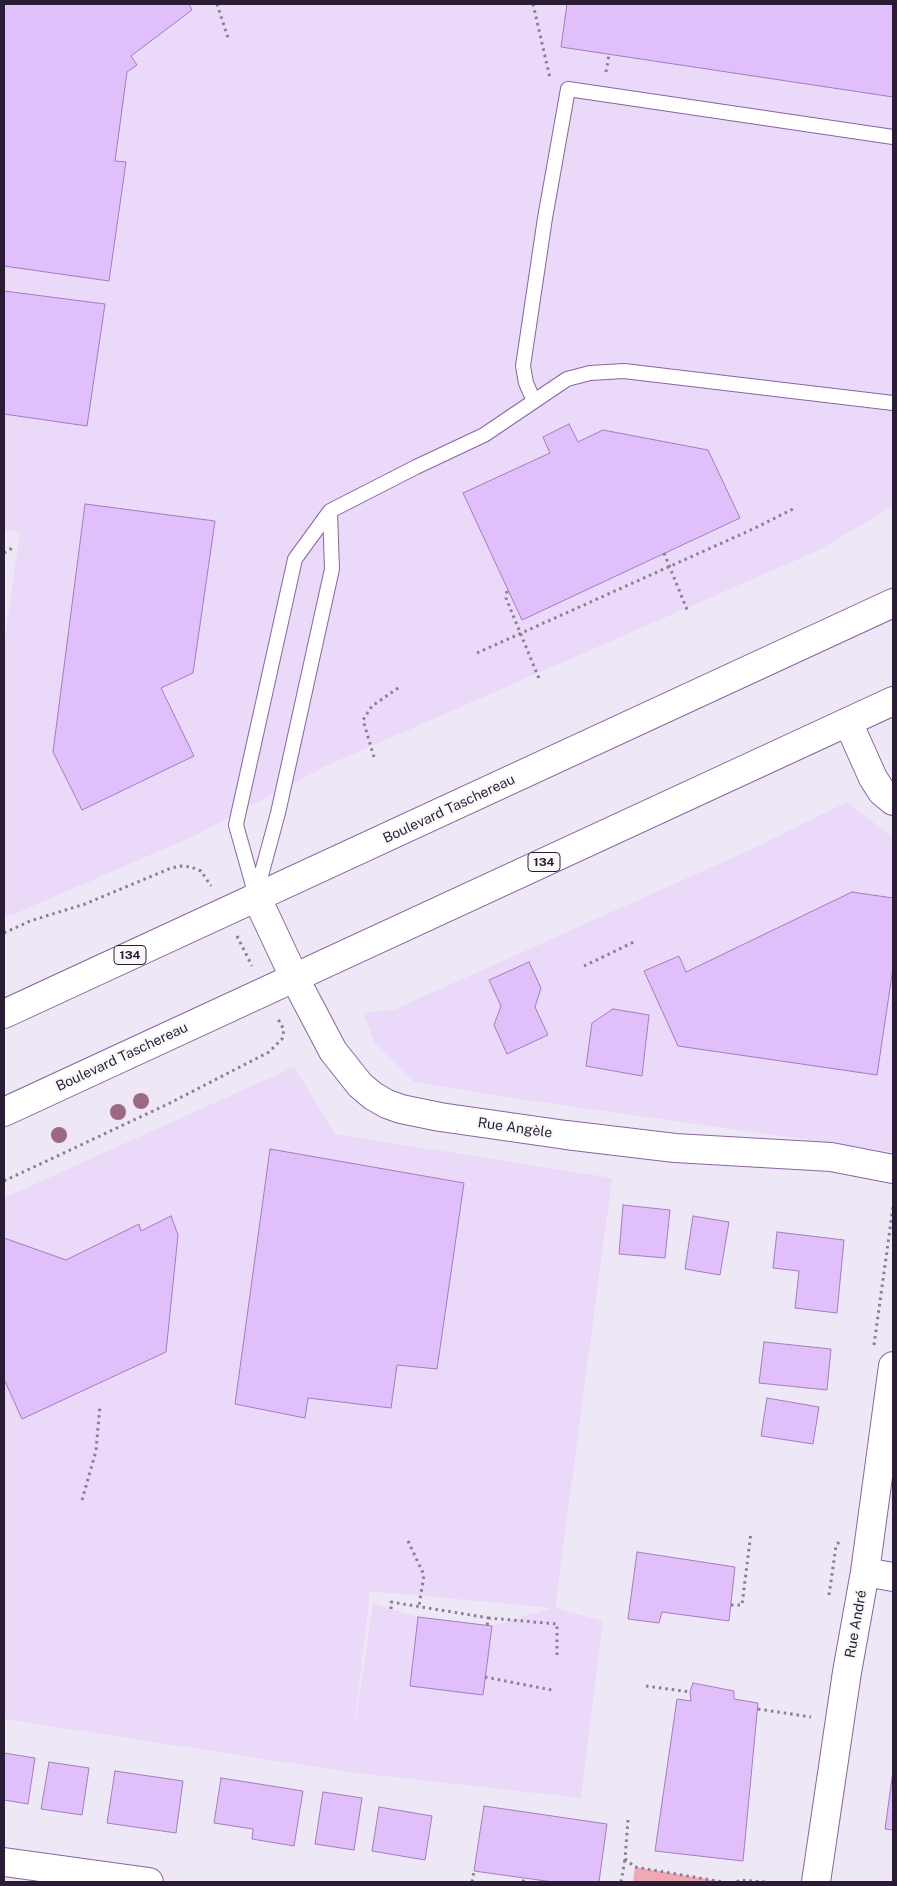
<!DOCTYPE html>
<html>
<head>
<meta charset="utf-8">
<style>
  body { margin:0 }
  #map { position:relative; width:897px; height:1886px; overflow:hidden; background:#eee7f5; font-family:"Public Sans",sans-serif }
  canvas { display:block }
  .frame { position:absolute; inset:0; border:5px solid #2b1c36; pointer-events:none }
</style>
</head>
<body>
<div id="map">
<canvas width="897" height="1886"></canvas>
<div class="frame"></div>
</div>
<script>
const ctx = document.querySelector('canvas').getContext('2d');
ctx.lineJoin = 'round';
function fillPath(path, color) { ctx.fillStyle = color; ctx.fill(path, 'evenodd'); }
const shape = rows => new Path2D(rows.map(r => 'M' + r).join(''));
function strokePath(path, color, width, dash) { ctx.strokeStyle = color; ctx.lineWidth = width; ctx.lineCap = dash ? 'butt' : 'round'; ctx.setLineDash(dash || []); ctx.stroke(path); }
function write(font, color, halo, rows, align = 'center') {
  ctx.font = font + ' "Public Sans",sans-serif'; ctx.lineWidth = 5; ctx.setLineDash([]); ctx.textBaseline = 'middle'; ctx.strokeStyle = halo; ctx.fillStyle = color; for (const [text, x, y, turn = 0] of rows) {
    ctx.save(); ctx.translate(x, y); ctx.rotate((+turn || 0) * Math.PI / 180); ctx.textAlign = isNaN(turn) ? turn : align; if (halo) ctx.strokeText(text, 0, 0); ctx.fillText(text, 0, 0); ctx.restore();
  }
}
fillPath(shape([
  [4,4,893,4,893,506,819,550,328,765,196,835,12,915,4,915,4,645,20,532,4,529],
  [847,802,859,812,893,837,893,1152,506,1097,414,1082,374,1042,364,1013,396,1009,754,848],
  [294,1067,335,1134,612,1178,555,1608,603,1621,581,1798,349,1772,4,1719,4,1198],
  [370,1591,553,1608,492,1626,418,1617,373,1604,352,1746]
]), '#ead9f8');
fillPath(shape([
  [635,1867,723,1882,633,1882]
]), '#eea9b3');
const building = shape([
  [4,4,189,4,192,10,131,56,137,65,127,72,115,161,126,162,109,281,4,266,4,4],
  [567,4,893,4,893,97,561,47,567,4],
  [4,291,105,304,87,426,4,414,4,291],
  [569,424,578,442,603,430,708,450,740,518,522,620,463,493,550,453,543,437,569,424],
  [85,504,215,521,193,673,161,688,194,756,82,810,53,752,85,504],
  [852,892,893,898,893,968,877,1075,678,1046,644,971,679,956,686,972,852,892],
  [529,962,541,988,535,1007,548,1035,507,1054,494,1025,501,1006,489,980,529,962],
  [613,1009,649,1015,642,1076,586,1066,592,1023,613,1009],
  [270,1149,464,1183,437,1369,397,1365,391,1408,308,1398,305,1418,235,1404,270,1149],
  [623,1205,670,1210,665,1258,619,1254,623,1205],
  [171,1216,178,1235,166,1352,22,1419,4,1379,4,1238,66,1260,139,1224,141,1231,171,1216],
  [693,1216,729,1222,720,1275,685,1269,693,1216],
  [777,1232,844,1240,837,1313,795,1308,799,1271,773,1268,777,1232],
  [764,1342,831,1349,827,1390,759,1383,764,1342],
  [767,1398,819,1407,813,1444,761,1436,767,1398],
  [637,1552,735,1567,729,1621,662,1612,659,1623,628,1619,637,1552],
  [418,1617,492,1626,483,1695,410,1686,418,1617],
  [693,1683,734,1691,734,1699,758,1703,743,1861,655,1851,677,1699,691,1701,690,1692,693,1683],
  [4,1753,35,1758,28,1804,4,1800,4,1753],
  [49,1762,89,1768,82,1815,41,1809,49,1762],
  [115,1771,183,1781,176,1833,107,1823,115,1771],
  [893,1771,893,1830,885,1829,893,1771],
  [221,1778,303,1791,294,1846,252,1839,253,1829,214,1823,221,1778],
  [323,1792,362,1798,354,1850,315,1844,323,1792],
  [484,1806,607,1824,599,1882,553,1882,474,1871,484,1806],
  [379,1807,432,1816,425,1860,372,1851,379,1807]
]);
fillPath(building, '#e0bffb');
strokePath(building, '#a27ebe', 1);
const lane = shape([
  [534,401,526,383,523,366,545,218,568,89,893,137],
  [256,894,278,813,332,569,330,511],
  [256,896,236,825,237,820,295,559,330,511,416,467,484,435,567,379,590,373,624,371,893,403]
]);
const street = shape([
  [848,722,873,778,882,792,893,801],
  [256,896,294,977,333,1051,360,1085,373,1096,387,1104,401,1109,440,1117,566,1135,675,1148,831,1157,893,1169],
  [865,1572,893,1577],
  [4,1862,149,1882],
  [816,1882,847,1672,865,1572,893,1366]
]);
const primary = shape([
  [4,1014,893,603],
  [4,1112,893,701]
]);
strokePath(lane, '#8865a4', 16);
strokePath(street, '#8865a4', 30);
strokePath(primary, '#8865a4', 30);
strokePath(shape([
  [217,4,229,41],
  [533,4,550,78],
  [606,72,609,55],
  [4,553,14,547],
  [664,553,688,612],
  [507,591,506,598,540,681],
  [477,653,753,529,793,509],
  [374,757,363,720,372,706,401,686],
  [4,933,30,921,85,904,171,868,181,866,191,867,201,871,211,886],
  [237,936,252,966],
  [584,966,636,941],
  [4,1181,168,1104,269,1052,282,1039,284,1030,277,1017],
  [874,1345,893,1207],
  [82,1500,96,1451,100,1405],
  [408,1541,424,1575,419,1606],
  [829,1595,836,1546,839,1542],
  [731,1605,742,1605,751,1532],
  [391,1609,391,1602,489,1618],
  [487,1625,489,1618,557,1624,557,1657],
  [485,1677,552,1690],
  [646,1686,690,1692],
  [758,1709,811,1717],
  [628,1820,625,1859,635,1867,723,1882],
  [472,1882,474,1871],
  [523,1882,524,1878],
  [621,1882,625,1859],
  [737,1882,740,1880,765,1882]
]), '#8a7e93', 3, [2.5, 4]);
strokePath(lane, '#fff', 14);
strokePath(street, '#fff', 28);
strokePath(primary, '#fff', 28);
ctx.fillStyle = '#9d6980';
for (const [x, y] of [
  [141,1101],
  [118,1112],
  [59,1135]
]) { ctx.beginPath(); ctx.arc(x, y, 8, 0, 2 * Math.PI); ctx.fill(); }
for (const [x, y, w] of [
  [544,862,32],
  [130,955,32]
]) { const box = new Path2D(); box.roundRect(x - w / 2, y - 9.5, w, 19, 4); ctx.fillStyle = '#f8f8f8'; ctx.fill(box); strokePath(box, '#2b1c36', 1); }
write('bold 12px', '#2b1c36', null, [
  ["134",544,862],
  ["134",130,955]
]);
write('14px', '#2b1c36', '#f8f8f8', [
  ["Boulevard Taschereau",449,809,-25],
  ["Boulevard Taschereau",122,1057,-25],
  ["Rue Angèle",515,1128,8],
  ["Rue André",856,1624,-80]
]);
</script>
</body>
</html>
